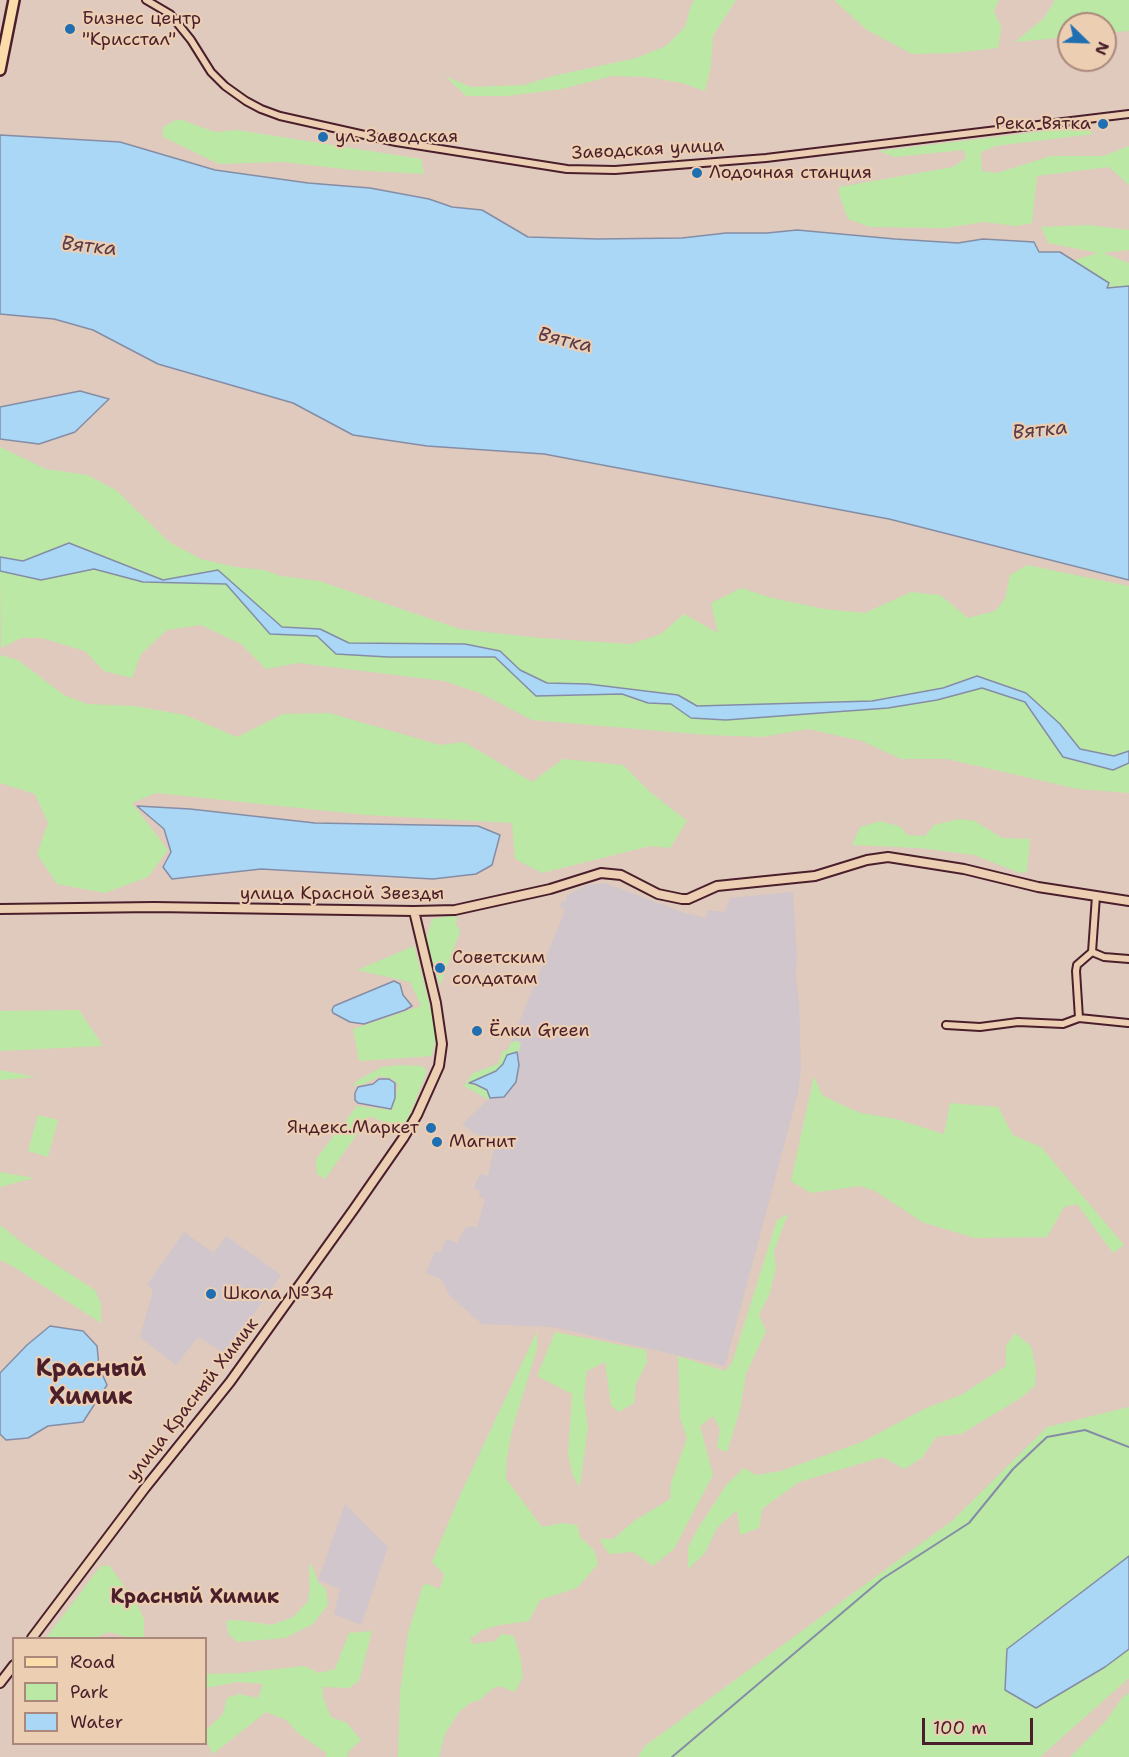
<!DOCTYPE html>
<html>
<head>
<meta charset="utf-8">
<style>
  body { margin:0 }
  #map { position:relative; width:1129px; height:1757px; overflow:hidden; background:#dfcabd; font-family:"Shantell Sans",sans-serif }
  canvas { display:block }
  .legend { position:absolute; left:12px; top:1637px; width:195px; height:108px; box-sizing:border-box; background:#ecceb2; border:2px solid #ab887c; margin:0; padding:8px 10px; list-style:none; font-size:18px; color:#4a1f2b }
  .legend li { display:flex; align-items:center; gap:12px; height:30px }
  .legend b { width:30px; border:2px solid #ab887c }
  .north { position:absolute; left:1057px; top:12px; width:60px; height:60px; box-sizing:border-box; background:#ecceb2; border:2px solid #ab887c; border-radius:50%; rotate:113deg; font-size:16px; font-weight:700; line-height:24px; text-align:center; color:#4a1f2b }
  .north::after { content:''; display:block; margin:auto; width:21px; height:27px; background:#1f6fb2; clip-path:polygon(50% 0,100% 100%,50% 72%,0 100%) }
  .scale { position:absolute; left:922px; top:1718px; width:111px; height:27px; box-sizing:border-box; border:3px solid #4a1f2b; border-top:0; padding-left:8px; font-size:18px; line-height:21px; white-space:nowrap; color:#4a1f2b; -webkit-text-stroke:4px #ecceb2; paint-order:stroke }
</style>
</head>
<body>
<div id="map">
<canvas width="1129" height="1757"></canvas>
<ul class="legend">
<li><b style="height:8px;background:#faddab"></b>Road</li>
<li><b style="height:16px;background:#bce8a6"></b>Park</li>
<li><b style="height:16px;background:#abd7f7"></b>Water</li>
</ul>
<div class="north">N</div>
<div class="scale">100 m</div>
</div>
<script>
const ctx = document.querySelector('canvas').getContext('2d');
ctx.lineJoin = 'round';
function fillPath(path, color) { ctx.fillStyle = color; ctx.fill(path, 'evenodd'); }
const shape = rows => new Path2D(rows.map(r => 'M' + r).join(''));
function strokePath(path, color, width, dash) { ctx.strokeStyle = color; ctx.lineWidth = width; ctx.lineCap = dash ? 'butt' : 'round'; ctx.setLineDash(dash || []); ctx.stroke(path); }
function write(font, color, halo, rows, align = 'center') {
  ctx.font = font + ' "Shantell Sans",sans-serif'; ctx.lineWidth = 4.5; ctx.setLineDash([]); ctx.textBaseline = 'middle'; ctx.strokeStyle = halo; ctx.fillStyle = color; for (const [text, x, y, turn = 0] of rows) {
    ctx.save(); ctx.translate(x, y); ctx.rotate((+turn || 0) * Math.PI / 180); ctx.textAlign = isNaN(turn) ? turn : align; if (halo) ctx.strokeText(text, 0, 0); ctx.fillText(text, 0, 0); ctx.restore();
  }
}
fillPath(shape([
  [605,883,685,913,706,918,707,910,725,912,730,898,793,892,797,956,796,977,799,1002,801,1069,798,1093,725,1366,553,1327,482,1324,450,1296,441,1279,426,1273,435,1251,440,1253,446,1239,457,1243,464,1230,469,1226,477,1227,485,1199,479,1196,480,1191,474,1188,480,1174,488,1176,494,1149,500,1149,501,1140,476,1134,462,1124,488,1100,464,1086,473,1073,498,1064,502,1052,509,1047,562,918,565,909,560,906,562,901,566,902,567,895,587,885],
  [184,1232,214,1253,226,1236,281,1275,226,1354,198,1337,176,1365,140,1337,153,1291,147,1285],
  [345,1504,388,1547,361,1625,334,1614,340,1589,318,1580]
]), '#d0c6cb');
fillPath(shape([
  [695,0,736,0,713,36,711,66,705,91,682,83,647,77,612,76,562,89,507,96,466,96,445,76,471,87,524,85,553,76,636,58,666,46,685,27,692,3],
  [834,0,999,0,994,11,1001,27,998,48,954,53,912,54,867,30],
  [1055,0,1129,0,1129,31,1105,33,1105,24,1069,24,1069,37,1015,42,1044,18],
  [176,120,182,120,215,132,237,130,421,159,424,174,353,170,283,162,219,164,163,137,163,127],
  [1087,126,1093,134,996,146,981,152,982,171,997,173,1051,156,1103,156,1129,146,1129,185,1109,167,1037,176,1032,223,1016,226,984,222,945,228,870,227,848,219,839,194,839,187,953,167,966,158,963,150,895,157,879,151],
  [1089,225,1129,230,1129,250,1103,253,1129,263,1129,286,1106,288,1068,268,1075,260,1098,253,1048,243,1041,227],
  [0,447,46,469,87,475,116,490,169,542,201,559,235,567,264,570,281,576,319,581,460,629,539,638,631,644,661,634,684,614,718,633,711,603,741,588,772,598,824,609,865,613,911,592,940,595,968,618,995,611,1005,599,1010,575,1027,565,1129,586,1129,751,1114,756,1080,749,1060,724,1026,693,977,676,943,688,872,701,697,706,678,695,588,684,547,683,520,670,500,651,465,644,349,643,320,629,282,627,218,570,163,580,69,543,23,561,0,557],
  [94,569,143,582,226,584,270,633,317,636,336,654,388,657,495,657,536,696,622,694,648,703,671,704,691,718,726,720,888,708,937,700,982,688,1025,702,1063,757,1113,770,1129,763,1129,793,1078,789,947,759,901,759,862,741,808,729,762,737,708,735,532,720,480,693,444,681,298,663,266,669,241,644,201,625,167,630,141,654,132,678,104,671,85,651,42,638,21,638,1,648,0,571,41,580],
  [0,655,18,660,64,695,87,704,134,706,185,715,237,737,283,714,329,713,440,745,464,742,532,782,563,759,623,765,649,791,687,821,670,848,650,846,542,873,515,859,512,823,366,815,156,793,132,803,168,850,148,877,105,893,57,884,37,854,48,823,35,794,0,783],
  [959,819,975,821,1002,838,1030,839,1027,872,1020,873,974,855,919,848,852,845,860,827,880,821,901,827,907,835,925,836,934,825],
  [449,916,457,917,456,926,459,927,460,932,440,986,426,939,432,919],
  [414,946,437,1033,432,1056,359,1061,353,1029,421,1006,410,982,357,970],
  [79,1010,103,1046,0,1051,0,1011],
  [517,1041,521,1043,519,1051,507,1055,503,1064,496,1071,471,1083,487,1090,489,1100,464,1086,473,1073,498,1064,502,1052,509,1048,511,1042],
  [400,1065,422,1066,427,1071,409,1117,402,1130,370,1116,325,1179,317,1174,316,1159,357,1106,392,1110,398,1085,393,1079,380,1076,364,1084,353,1086,358,1080,382,1067],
  [0,1070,36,1077,0,1080],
  [814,1076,822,1095,842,1105,861,1113,896,1119,944,1134,950,1103,998,1107,1013,1135,1041,1147,1124,1245,1113,1253,1077,1204,1064,1207,1047,1237,975,1238,922,1222,875,1191,860,1186,811,1193,791,1181],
  [38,1115,58,1120,48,1157,28,1151],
  [0,1172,34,1178,0,1187],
  [788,1214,774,1251,776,1267,770,1293,759,1315,766,1331,746,1374,740,1410,727,1452,717,1448,720,1429,713,1416,700,1426,713,1475,674,1549,653,1566,633,1552,609,1554,599,1539,613,1539,634,1521,670,1499,671,1483,687,1438,680,1418,678,1356,725,1371,732,1363,777,1220],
  [0,1225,24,1244,95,1290,101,1304,101,1323,14,1267,0,1260],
  [537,1331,537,1349,512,1430,507,1458,506,1479,542,1527,563,1523,577,1525,580,1537,594,1550,598,1564,577,1588,540,1600,529,1621,500,1625,482,1630,474,1637,470,1636,472,1644,495,1641,502,1634,514,1636,520,1656,523,1677,515,1692,499,1686,492,1689,480,1700,470,1703,459,1712,445,1734,439,1757,398,1757,400,1693,408,1633,423,1585,428,1584,440,1589,444,1574,432,1562,461,1493],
  [555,1332,646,1350,647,1362,636,1384,634,1403,619,1412,611,1405,605,1362,587,1371,584,1399,588,1426,580,1487,573,1476,568,1454,572,1394,537,1376],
  [1015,1333,1031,1346,1036,1368,1035,1386,1019,1399,961,1434,936,1437,922,1458,904,1469,883,1457,799,1482,762,1509,759,1528,740,1535,737,1510,717,1528,705,1553,688,1569,688,1548,697,1530,727,1484,744,1468,756,1475,781,1471,862,1442,926,1408,961,1395,1006,1366,1006,1346],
  [1129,1407,1129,1678,1040,1757,638,1757,645,1746,953,1520,1047,1427],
  [311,1563,318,1582,326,1589,328,1605,313,1624,285,1638,238,1642,229,1635,226,1621,237,1620,272,1625,293,1617,308,1601,310,1587,309,1568],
  [109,1565,137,1604,144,1619,144,1638,130,1638,109,1632,95,1638,46,1638,100,1567],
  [372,1631,359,1681,349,1688,323,1687,323,1697,331,1717,347,1723,361,1740,349,1751,347,1757,326,1757,326,1753,298,1733,286,1720,266,1712,213,1754,206,1741,206,1730,223,1714,227,1698,239,1694,258,1698,263,1684,237,1682,206,1688,206,1674,241,1673,304,1666,319,1673,335,1669,349,1633],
  [1129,1693,1129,1757,1070,1757,1105,1722,1122,1698]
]), '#bce8a6');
const water = shape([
  [0,135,120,142,215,170,308,183,370,188,429,199,452,207,482,210,528,237,598,239,682,238,726,233,767,233,797,230,895,239,958,243,983,239,1034,242,1039,252,1060,252,1109,283,1107,288,1129,286,1129,580,889,519,544,454,427,446,353,435,293,403,158,364,93,330,54,319,0,314,0,135],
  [80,391,109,399,75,432,39,444,0,439,0,407,80,391],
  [69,543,163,580,218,570,282,627,320,629,349,643,465,644,500,651,520,670,547,683,588,684,678,695,697,706,872,701,943,688,977,676,1026,693,1060,724,1080,749,1114,756,1129,751,1129,763,1113,770,1063,757,1025,702,982,688,937,700,888,708,726,720,691,718,671,704,648,703,622,694,536,696,495,657,388,657,336,654,317,636,270,634,226,584,143,582,94,569,41,580,0,571,0,557,23,561,69,543],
  [137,806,190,809,315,823,478,826,500,835,492,865,476,874,433,879,261,869,172,879,163,867,171,852,164,829,137,806],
  [394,981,400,984,403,995,412,1006,405,1010,364,1024,350,1022,333,1013,332,1010,334,1006,394,981],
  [517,1052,519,1065,516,1082,504,1097,490,1098,487,1090,475,1084,469,1083,496,1071,503,1064,507,1055,517,1052],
  [379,1079,389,1079,395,1083,395,1098,391,1109,358,1103,355,1100,355,1093,358,1087,373,1084,379,1079],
  [50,1326,83,1331,97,1346,99,1367,107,1385,83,1422,48,1426,28,1438,6,1440,0,1434,0,1373,27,1345,50,1326],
  [1129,1556,1129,1649,1105,1667,1036,1708,1005,1690,1007,1649,1129,1556]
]);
fillPath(water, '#abd7f7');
strokePath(water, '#848da5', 1.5);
strokePath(shape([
  [672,1757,882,1579,969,1523,1013,1469,1047,1437,1085,1430,1129,1447]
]), '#848da5', 2);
const minor = shape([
  [146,0,170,14,191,40,211,72,225,86,246,101,261,109,280,116,396,142,567,169,615,170,766,158,1129,114],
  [1092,952,1104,957,1129,959],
  [1079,1018,1076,971,1077,965,1092,952,1096,896],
  [946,1025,980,1027,1018,1022,1063,1024,1079,1018,1128,1023]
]);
const tertiary = shape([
  [0,909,154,907,414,911,455,910,550,889,601,873,621,875,658,894,682,899,688,899,717,886,815,876,867,860,888,857,964,869,1038,887,1129,901],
  [32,1638,145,1488,230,1382,354,1209,404,1137,417,1115,439,1066,442,1044,436,1003,414,911],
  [0,1683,14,1665]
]);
const primary = shape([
  [0,70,14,0]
]);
strokePath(minor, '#4a1f2b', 10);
strokePath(tertiary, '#4a1f2b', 12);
strokePath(primary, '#4a1f2b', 14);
strokePath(minor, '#ecceb2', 6);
strokePath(tertiary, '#ecceb2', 8);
strokePath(primary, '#faddab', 9);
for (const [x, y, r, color] of [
  [70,29,6,"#1f6fb2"],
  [1103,124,6,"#1f6fb2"],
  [323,137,6,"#1f6fb2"],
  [697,173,6,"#1f6fb2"],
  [440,968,6,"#1f6fb2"],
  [477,1031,6,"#1f6fb2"],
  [431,1128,6,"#1f6fb2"],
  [437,1142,6,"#1f6fb2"],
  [211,1294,6,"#1f6fb2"]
]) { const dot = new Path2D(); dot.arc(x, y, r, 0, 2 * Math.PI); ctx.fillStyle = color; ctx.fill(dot); strokePath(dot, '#ecceb2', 2); }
write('18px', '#4a1f2b', '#ecceb2', [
  ["Бизнес центр",82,19],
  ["\"Крисстал\"",82,40],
  ["Река Вятка",1091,124,"right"],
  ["ул. Заводская",335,137],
  ["Лодочная станция",709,173],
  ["Советским",452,958],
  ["солдатам",452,979],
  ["Ёлки Green",489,1031],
  ["Яндекс.Маркет",419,1128,"right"],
  ["Магнит",449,1142],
  ["Школа №34",223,1294]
], 'left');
write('18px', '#4a1f2b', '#ecceb2', [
  ["Заводская улица",648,150,-3],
  ["улица Красной Звезды",342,894],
  ["улица Красный Химик",193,1400,-52]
]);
write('italic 20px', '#593b4a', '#ecceb2', [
  ["Вятка",89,247,6],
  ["Вятка",565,341,13],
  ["Вятка",1040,431,-6]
]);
write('bold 20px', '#4a1f2b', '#ecceb2', [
  ["Красный Химик",195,1598]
]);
write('bold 24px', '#4a1f2b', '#ecceb2', [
  ["Красный",91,1370],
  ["Химик",91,1398]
]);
</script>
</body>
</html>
